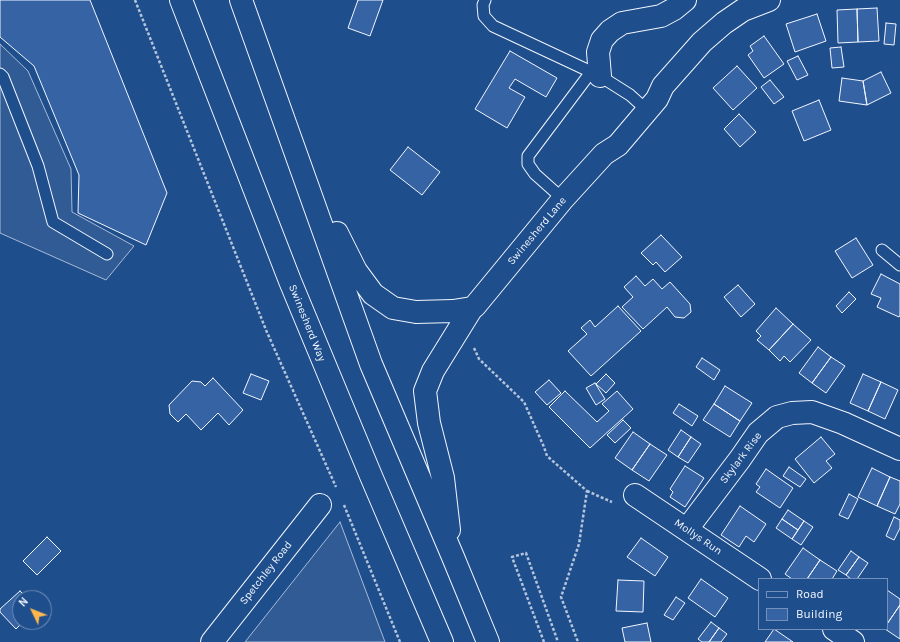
<!DOCTYPE html>
<html>
<head>
<meta charset="utf-8">
<style>
  body { margin:0 }
  #map { position:relative; width:900px; height:642px; overflow:hidden; background:#1f4e8c; font-family:Karla,sans-serif }
  canvas { display:block }
  .legend { position:absolute; left:758px; top:578px; width:130px; height:52px; box-sizing:border-box; background:#1f4e8c; border:1px solid #7391ba; margin:0; padding:5px 7px; list-style:none; font-size:12px; color:#f2f6ff }
  .legend li { display:flex; align-items:center; gap:8px; height:20px }
  .legend b { width:20px; border:1px solid #7391ba }
  .north { position:absolute; left:12px; top:590px; width:40px; height:40px; box-sizing:border-box; background:#1f4e8c; border:1px solid #7391ba; border-radius:50%; rotate:313deg; font-size:11px; font-weight:700; line-height:16px; text-align:center; color:#f2f6ff }
  .north::after { content:''; display:block; margin:auto; width:14px; height:18px; background:#ffb74d; clip-path:polygon(50% 0,100% 100%,50% 72%,0 100%) }
</style>
</head>
<body>
<div id="map">
<canvas width="900" height="642"></canvas>
<ul class="legend">
<li><b style="height:5px;background:#1f4e8c"></b>Road</li>
<li><b style="height:11px;background:#3563a3"></b>Building</li>
</ul>
<div class="north">N</div>
</div>
<script>
const ctx = document.querySelector('canvas').getContext('2d');
ctx.lineJoin = 'round';
function fillPath(path, color) { ctx.fillStyle = color; ctx.fill(path, 'evenodd'); }
const shape = rows => new Path2D(rows.map(r => 'M' + r).join(''));
function strokePath(path, color, width, dash) { ctx.strokeStyle = color; ctx.lineWidth = width; ctx.lineCap = dash ? 'butt' : 'round'; ctx.setLineDash(dash || []); ctx.stroke(path); }
function write(font, color, halo, rows, align = 'center') {
  ctx.font = font + ' Karla,sans-serif'; ctx.lineWidth = 3; ctx.setLineDash([]); ctx.textBaseline = 'middle'; ctx.strokeStyle = halo; ctx.fillStyle = color; for (const [text, x, y, turn = 0] of rows) {
    ctx.save(); ctx.translate(x, y); ctx.rotate((+turn || 0) * Math.PI / 180); ctx.textAlign = isNaN(turn) ? turn : align; if (halo) ctx.strokeText(text, 0, 0); ctx.fillText(text, 0, 0); ctx.restore();
  }
}
const built = shape([
  [0,44,28,71,71,169,72,212,134,246,106,280,0,233,0,44],
  [340,522,385,642,245,642,340,522]
]);
fillPath(built, '#305b95');
strokePath(built, '#a8bbd7', 1);
const building = shape([
  [0,0,90,0,167,193,146,245,78,213,79,175,34,66,0,37,0,0],
  [358,0,383,0,370,36,348,28,358,0],
  [877,8,879,41,858,42,857,9,877,8],
  [857,9,858,42,838,43,837,10,857,9],
  [817,14,826,41,795,52,786,24,817,14],
  [886,23,896,24,894,45,884,44,886,23],
  [764,36,784,64,764,78,748,55,753,51,750,46,764,36],
  [841,47,844,67,832,68,830,48,841,47],
  [510,51,557,78,546,97,515,79,509,88,525,97,507,128,475,109,510,51],
  [798,56,808,75,797,80,787,61,798,56],
  [737,66,757,88,733,110,713,88,737,66],
  [881,72,891,93,867,105,863,81,881,72],
  [842,78,863,81,867,105,839,101,842,78],
  [770,80,784,97,774,104,761,87,770,80],
  [819,100,831,130,804,141,792,111,819,100],
  [739,114,756,132,740,147,724,129,739,114],
  [408,147,440,172,422,195,390,170,408,147],
  [661,235,682,257,665,272,656,262,653,265,641,253,661,235],
  [856,238,873,265,852,278,835,251,856,238],
  [881,274,900,284,900,315,899,317,877,307,881,298,871,294,881,274],
  [636,276,645,286,653,279,662,289,670,282,690,304,691,312,684,318,675,317,667,307,643,329,622,307,633,297,624,287,636,276],
  [738,285,755,304,741,317,724,297,738,285],
  [849,292,856,299,842,313,836,306,849,292],
  [618,306,641,331,591,376,568,351,587,334,581,328,590,320,595,327,618,306],
  [776,308,793,324,769,350,757,340,761,336,756,331,776,308],
  [793,324,811,340,790,362,784,356,780,361,769,350,793,324],
  [818,347,831,357,812,383,799,373,818,347],
  [831,357,845,366,826,393,812,383,831,357],
  [702,358,720,370,714,380,696,367,702,358],
  [251,374,269,381,261,400,243,393,251,374],
  [606,374,615,383,606,393,596,384,606,374],
  [863,374,881,382,868,411,850,403,863,374],
  [213,378,243,410,229,425,218,413,201,430,186,414,178,422,170,414,169,405,192,381,201,382,205,386,213,378],
  [549,380,561,393,547,405,535,392,549,380],
  [881,382,898,390,885,419,868,411,881,382],
  [595,383,605,399,596,405,586,388,595,383],
  [725,386,752,403,740,421,714,404,725,386],
  [565,391,597,422,609,411,602,404,617,391,633,409,590,448,549,407,565,391],
  [679,404,698,416,692,426,673,413,679,404],
  [714,404,740,421,730,437,703,420,714,404],
  [623,420,631,428,615,443,607,435,623,420],
  [681,430,691,437,678,457,668,450,681,430],
  [633,432,650,444,632,470,615,458,633,432],
  [691,437,701,444,688,463,678,457,691,437],
  [821,437,835,454,826,461,832,468,814,483,795,459,821,437],
  [650,444,667,455,649,481,632,470,650,444],
  [685,466,704,478,685,507,670,497,673,492,670,489,685,466],
  [789,467,806,479,800,487,783,476,789,467],
  [872,468,890,477,877,506,858,497,872,468],
  [766,469,793,488,780,508,756,492,760,487,756,484,766,469],
  [890,477,900,481,900,504,895,514,877,506,890,477],
  [849,494,858,499,848,519,839,515,849,494],
  [740,506,766,524,754,542,746,536,739,547,721,535,740,506],
  [788,510,804,521,798,530,782,519,788,510],
  [894,517,900,520,900,528,894,540,886,536,894,517],
  [782,519,798,530,792,539,776,528,782,519],
  [804,521,813,527,801,545,792,539,804,521],
  [47,537,61,551,37,575,23,561,47,537],
  [641,538,668,557,655,576,627,557,641,538],
  [803,548,820,560,807,579,792,579,785,574,803,548],
  [851,551,859,557,846,575,838,570,851,551],
  [859,557,868,563,857,579,851,579,846,575,859,557],
  [820,560,837,571,832,579,807,579,820,560],
  [701,579,728,598,715,617,688,598,701,579],
  [618,580,644,581,643,612,616,611,618,580],
  [887,590,900,599,900,605,887,624,887,590],
  [20,591,27,598,20,598,20,622,23,622,16,629,0,612,0,609,20,591],
  [676,597,685,603,673,620,664,615,676,597],
  [900,605,900,639,885,629,887,629,887,624,900,605],
  [711,622,719,628,709,642,702,642,698,639,711,622],
  [647,623,651,642,625,642,622,628,647,623],
  [719,628,727,634,721,642,709,642,719,628],
  [774,629,793,642,765,642,774,629]
]);
fillPath(building, '#3563a3');
strokePath(building, '#f2f6ff', 1);
const lane = shape([
  [485,0,483,5,484,16,493,26,600,76,630,95,640,104],
  [0,74,3,77,38,166,53,222,107,254],
  [563,199,535,174,528,164,528,156,591,72],
  [882,250,900,265]
]);
const street = shape([
  [600,76,598,52,602,40,610,31,622,23,661,16,674,9,685,0],
  [472,308,475,306,563,199,604,154,618,145,657,99,663,86,702,42,724,23,743,10,769,0],
  [635,495,760,579],
  [687,529,740,459,758,433,777,417,792,413,812,412,843,423,900,449],
  [834,629,853,642],
  [212,642,320,505]
]);
const highway = shape([
  [181,0,290,281,371,476,442,642],
  [241,0,371,364,453,557,488,642],
  [337,233,356,271,373,294,393,308,416,312,453,311,472,308],
  [449,530,443,478,429,423,425,391,433,371,472,308]
]);
strokePath(lane, '#f2f6ff', 13);
strokePath(street, '#f2f6ff', 24);
strokePath(highway, '#f2f6ff', 24);
strokePath(shape([
  [135,0,266,330,336,487],
  [474,348,479,359,524,402,544,447,547,456,587,491,579,544,561,597,578,642],
  [587,491,612,502],
  [344,505,400,642],
  [544,642,512,557,526,553,558,642]
]), '#b3c4dc', 2.5, [3, 2]);
strokePath(lane, '#1f4e8c', 11);
strokePath(street, '#1f4e8c', 22);
strokePath(highway, '#1f4e8c', 22);
write('11px', '#f2f6ff', '#1f4e8c', [
  ["Swinesherd Lane",537,231,-50],
  ["Swinesherd Way",307,323,68],
  ["Skylark Rise",741,458,-53],
  ["Mollys Run",698,537,34],
  ["Spetchley Road",266,573,-52]
]);
</script>
</body>
</html>
